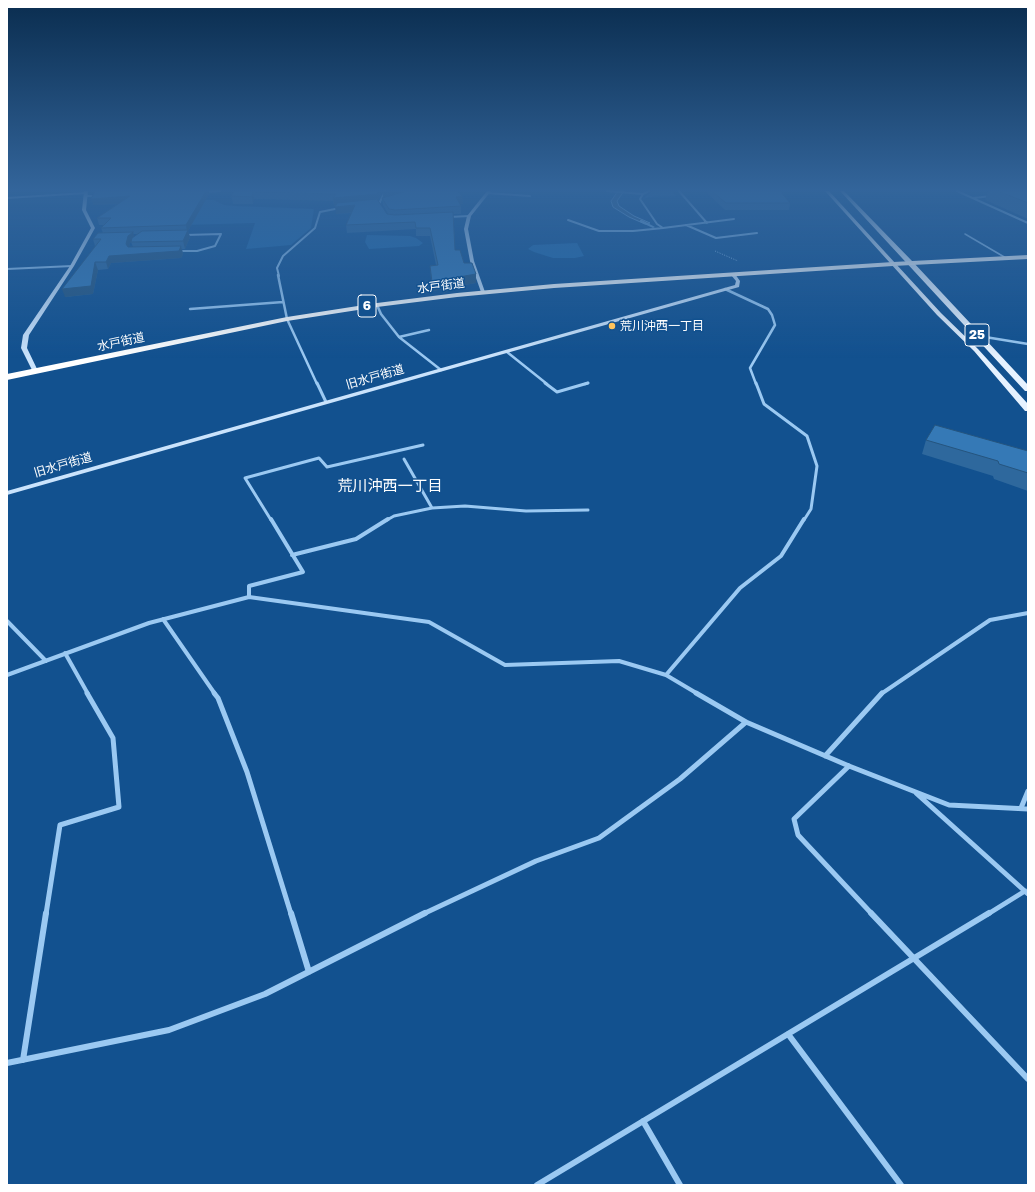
<!DOCTYPE html>
<html>
<head>
<meta charset="utf-8">
<style>
  body { margin:0 }
  #map { position:relative; width:1035px; height:1192px; overflow:hidden; background:#12518f; font-family:"Golos Text",sans-serif }
  canvas { display:block }
  .frame { position:absolute; inset:0; border:8px solid #fff; pointer-events:none }
</style>
</head>
<body>
<div id="map">
<canvas width="1035" height="1192"></canvas>
<div class="frame"></div>
</div>
<script>
const ctx = document.querySelector('canvas').getContext('2d');
ctx.lineJoin = 'round';
function fillPath(path, color) { ctx.fillStyle = color; ctx.fill(path, 'evenodd'); }
const shape = rows => new Path2D(rows.map(r => 'M' + r).join(''));
function strokePath(path, color, width, dash) { ctx.strokeStyle = color; ctx.lineWidth = width; ctx.lineCap = dash ? 'butt' : 'round'; ctx.setLineDash(dash || []); ctx.stroke(path); }
function write(font, color, halo, rows, align = 'center') {
  ctx.font = font + ' "Golos Text","Noto Sans JP",sans-serif'; ctx.lineWidth = 3; ctx.setLineDash([]); ctx.textBaseline = 'middle'; ctx.strokeStyle = halo; ctx.fillStyle = color; for (const [text, x, y, turn = 0] of rows) {
    ctx.save(); ctx.translate(x, y); ctx.rotate((+turn || 0) * Math.PI / 180); ctx.textAlign = isNaN(turn) ? turn : align; if (halo) ctx.strokeText(text, 0, 0); ctx.fillText(text, 0, 0); ctx.restore();
  }
}
fillPath(shape([
  [652,191,672,191,676,196,649,197,643,199],
  [190,199,214,200,224,205,235,206,314,209,311,228,291,245,246,249,255,223,150,226],
  [367,235,410,236,416,238,423,243,419,246,369,249,365,242],
  [577,243,584,256,575,258,553,258,534,252,528,249,533,245]
]), '#206aac');
const water = shape([
  [618,191,624,191,617,201,619,206,634,216,650,223,645,224,629,217,613,207,611,201,618,191]
]);
fillPath(water, '#376693');
strokePath(water, '#8dc5f5', 1);
fillPath(shape([
  [640,220,642,220,655,227,653,228,640,222,640,220]
]), '#8dc5f5');
strokePath(shape([
  [715,251,738,261]
]), '#9bc9f2', 1, [1, 1.5]);
strokePath(shape([
  [965,234,1006,258]
]), '#9bc9f2', 1.5);
strokePath(shape([
  [607,191,643,194],
  [649,191,643,194,640,199,657,224,663,228,734,219],
  [679,191,707,223],
  [957,191,1028,223],
  [204,192,220,191],
  [487,193,530,196],
  [86,196,98,196],
  [7,198,86,193],
  [973,198,992,196],
  [376,204,379,204,385,191],
  [449,217,469,216],
  [568,220,599,231,633,231,663,228],
  [686,225,716,238,757,233],
  [179,251,197,251,215,246,221,234,185,235],
  [7,269,72,266],
  [279,276,277,268,283,256,315,228,320,212,340,208]
]), '#9bc9f2', 2);
strokePath(shape([
  [278,275,287,319,317,384],
  [725,289,768,309,772,315,775,325,750,368,756,384],
  [377,305,381,314,399,337,441,370],
  [190,309,283,302],
  [979,336,1028,344],
  [399,337,429,330],
  [507,352,547,384],
  [585,384,588,383]
]), '#9bc9f2', 2.5);
strokePath(shape([
  [317,383,326,402],
  [545,383,557,392,588,383],
  [756,383,764,404,807,436,817,466,811,509,804,520],
  [404,459,432,508],
  [271,520,245,478,319,458,327,467,423,445],
  [387,520,394,516,432,508,465,506,526,511,588,510]
]), '#9bc9f2', 3);
strokePath(shape([
  [292,555,356,539,388,519],
  [249,597,249,586,303,572,271,519],
  [163,619,215,694],
  [7,621,46,661],
  [65,653,88,694],
  [7,675,149,623,249,597,429,622,505,665,619,661,666,675,698,694],
  [666,675,740,588,781,556,804,519],
  [881,694,990,620,1028,613]
]), '#9bc9f2', 4);
strokePath(shape([
  [214,693,218,698,247,772,291,914],
  [696,693,746,722,849,766,949,805,1028,809],
  [825,756,882,693],
  [849,766,794,819,798,835,872,914],
  [916,793,1028,894],
  [1021,808,1028,791],
  [46,914,60,825,119,807,113,738,87,693],
  [423,914,536,861,599,838,680,779,746,722],
  [988,914,1025,891]
]), '#9bc9f2', 5);
strokePath(shape([
  [291,913,309,972],
  [871,913,1028,1079],
  [788,1034,901,1185],
  [23,1060,46,913],
  [7,1063,169,1030,265,994,425,913],
  [643,1121,680,1185],
  [537,1185,989,913]
]), '#9bc9f2', 6);
fillPath(shape([
  [84,191,88,191,86,210,95,228,74,266,29,335,27,348,38,371,33,372,21,348,23,335,70,266,91,228,82,210,84,191],
  [487,191,491,191,471,216,468,229,474,261,485,292,483,293,481,292,470,261,464,229,467,216,487,191],
  [731,274,735,274,740,281,739,287,7,495,7,491,735,285,736,281,731,275,731,274]
]), '#cae3fc');
fillPath(shape([
  [825,191,829,191,941,313,978,349,1028,404,1028,411,1025,411,974,351,937,315,825,191],
  [840,191,844,191,913,262,1028,385,1028,391,1025,391,840,191]
]), '#e6f2ff');
fillPath(shape([
  [1028,255,1028,259,893,266,554,288,457,297,377,307,287,321,7,380,7,374,287,317,377,303,457,293,554,284,893,262,1028,255]
]), '#fff');
fillPath(shape([
  [99,191,209,191,209,194,188,231,190,237,185,249,182,249,183,254,181,258,111,263,108,269,98,270,93,294,65,297,95,246,93,239,103,233,101,228,104,225,99,225,97,218,119,204,93,205],
  [133,234,138,234,134,237],
  [131,242,133,247,129,247,130,243],
  [234,191,383,191,378,201,387,214,388,214,383,205,382,198,383,198,383,193,462,196,463,204,459,204,461,206,461,214,453,214,455,250,464,263,476,274,476,283,453,287,444,293,444,289,432,291,430,266,436,265,430,236,416,236,416,229,347,233,346,225,351,213,336,214,336,206,334,206,333,201,254,199,253,204,233,204,231,196],
  [705,191,780,191,790,203,789,210,725,210],
  [988,191,1028,191,1028,219,985,200],
  [926,440,1028,451,1028,491,994,479,993,476,922,454]
]), '#2e689d');
fillPath(shape([
  [206,191,209,191,209,194,188,231,190,237,185,249,183,241,187,232,186,225],
  [379,191,383,191,377,202,334,206,333,198],
  [390,191,413,191,384,200,383,193],
  [253,192,254,199,253,204,252,197],
  [130,196,132,203,93,205,91,199],
  [462,196,463,204,456,204,456,197],
  [355,205,356,212,336,214,335,207],
  [133,232,135,239,130,243,128,252,126,244,128,236],
  [181,246,183,254,181,258,111,263,108,269,106,262,109,256],
  [95,262,98,270,93,294,65,297,62,289],
  [476,274,476,283,453,287,444,293,444,284,453,278],
  [443,280,444,289,432,291,432,282]
]), '#25557f');
const building = shape([
  [95,191,206,191,186,225,101,228,111,218,97,218,130,196,91,199,95,191],
  [234,191,379,191,377,194,333,198,336,194,253,192,252,197,231,196,234,191],
  [384,191,390,191,383,193,384,191],
  [407,191,457,191,462,196,456,197,461,206,395,210,389,209,382,198,407,191],
  [712,191,780,191,790,203,726,203,712,191],
  [998,191,1028,191,1028,203,998,191],
  [377,199,387,214,395,215,453,212,455,250,460,250,464,263,472,263,476,274,453,278,444,284,443,280,432,282,430,266,438,265,430,228,416,228,415,222,346,225,355,205,335,207,337,203,377,199],
  [188,230,183,241,131,242,132,238,142,231,188,230],
  [133,232,128,236,126,244,128,247,181,246,179,251,109,256,106,262,95,262,91,286,62,289,101,239,93,239,98,233,133,232],
  [935,425,1028,451,1028,473,999,464,998,461,926,440,935,425]
]);
fillPath(building, '#3579b6');
strokePath(building, '#25557f', 1);
const sky = ctx.createLinearGradient(0, 0, 0, 358);
sky.addColorStop(0, '#0a2d4f');
sky.addColorStop(0.53, '#33659b');
sky.addColorStop(1, '#33659b00');
ctx.fillStyle = sky;
ctx.fillRect(0, 0, 1035, 358);
for (const [x, y, r, color] of [
  [612,326,4,"#ffc45c"]
]) { const dot = new Path2D(); dot.arc(x, y, r, 0, 2 * Math.PI); ctx.fillStyle = color; ctx.fill(dot); strokePath(dot, '#12518f', 1.5); }
write('12px', '#fff', '#12518f', [
  ["水戸街道",441,286,-7],
  ["水戸街道",121,342,-12],
  ["旧水戸街道",375,377,-16],
  ["旧水戸街道",63,465,-16]
]);
write('12px', '#fff', '#12518f', [
  ["荒川沖西一丁目",620,326]
], 'left');
for (const [x, y, w] of [
  [367,306,18],
  [977,335,24]
]) { const box = new Path2D(); box.roundRect(x - w / 2, y - 11, w, 22, 3); ctx.fillStyle = '#12518f'; ctx.fill(box); strokePath(box, '#fff', 1); }
write('bold 13px', '#fff', null, [
  ["6",367,306],
  ["25",977,335]
]);
write('15px', '#fff', '#12518f', [
  ["荒川沖西一丁目",390,486]
]);
</script>
</body>
</html>
